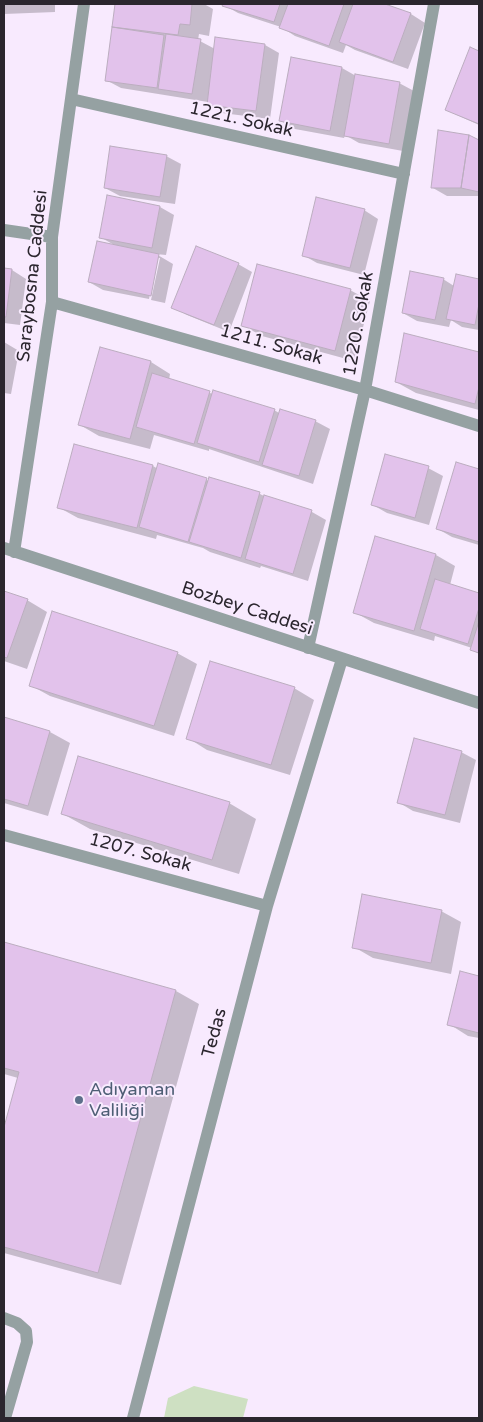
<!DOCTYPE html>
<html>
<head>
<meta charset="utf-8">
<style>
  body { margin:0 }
  #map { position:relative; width:483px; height:1422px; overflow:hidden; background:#f8eafe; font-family:"Varela Round",sans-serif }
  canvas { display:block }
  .frame { position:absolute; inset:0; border:5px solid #2b262e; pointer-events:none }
</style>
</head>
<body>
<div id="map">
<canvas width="483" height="1422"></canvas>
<div class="frame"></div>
</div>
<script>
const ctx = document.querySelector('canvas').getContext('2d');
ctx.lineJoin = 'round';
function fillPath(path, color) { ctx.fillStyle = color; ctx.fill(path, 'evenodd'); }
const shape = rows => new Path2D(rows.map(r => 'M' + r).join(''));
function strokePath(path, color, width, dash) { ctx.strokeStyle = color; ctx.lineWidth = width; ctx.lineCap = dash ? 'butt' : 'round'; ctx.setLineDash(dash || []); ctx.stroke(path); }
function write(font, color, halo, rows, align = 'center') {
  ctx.font = font + ' "Varela Round",sans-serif'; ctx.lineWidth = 4; ctx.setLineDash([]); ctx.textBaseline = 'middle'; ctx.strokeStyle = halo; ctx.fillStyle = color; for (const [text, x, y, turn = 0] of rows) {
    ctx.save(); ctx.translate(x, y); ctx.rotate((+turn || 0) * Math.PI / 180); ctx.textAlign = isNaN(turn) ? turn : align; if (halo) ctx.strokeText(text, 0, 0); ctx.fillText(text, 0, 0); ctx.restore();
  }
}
fillPath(shape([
  [194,1386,248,1399,243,1418,164,1418,168,1398]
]), '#cee0c2');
fillPath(shape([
  [4,4,55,4,55,12,4,14],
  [116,4,204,4,213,9,209,36,199,34,198,40,215,49,265,45,279,53,270,119,222,113,208,104,208,102,121,88,106,80,120,29,113,26],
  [224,4,381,4,411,14,425,23,408,69,355,50,346,45,343,53,295,36,281,27,238,13,224,5],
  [471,49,479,52,479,125,446,110],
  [342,68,356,76,399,83,414,91,403,151,359,143,345,135,344,138,295,129,281,121],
  [468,136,479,142,479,196,447,196,433,188],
  [166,156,181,164,175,204,120,196,105,188],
  [160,207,174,215,166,255,156,254,173,264,165,303,151,300,160,258,157,258,149,299,103,290,89,282,116,246,100,237],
  [364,210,378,219,364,275,317,263,303,255],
  [238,264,252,272,229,332,187,315,173,307],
  [4,269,12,270,26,279,20,325,4,323],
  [457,275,479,280,479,330,462,327,451,320,449,327,417,321,403,313,443,279,454,286],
  [350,290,370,301,354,361,262,336,242,325],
  [405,335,479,353,479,410,416,393,396,382],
  [4,342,19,351,11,394,4,393],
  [100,348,151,362,170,374,169,380,213,394,274,410,279,413,315,421,330,429,313,484,209,449,209,451,154,435,150,449,99,436,80,425],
  [457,464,479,470,479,545,452,537,438,529],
  [159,465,209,481,260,494,266,497,312,512,326,520,308,581,261,566,260,568,210,552,203,548,157,535,156,539,78,518,58,507,153,466,158,469],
  [428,468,443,476,429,525,387,513,373,505],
  [436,555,455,566,450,585,479,594,479,654,472,650,472,648,435,636,434,641,374,623,354,612],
  [4,592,27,600,47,612,27,669,4,661],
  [177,653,197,664,174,736,50,696,30,685],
  [294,688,314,700,290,775,207,750,188,738],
  [4,718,50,732,70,743,48,816,4,803],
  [461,752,476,760,460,823,413,811,398,802],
  [229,803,256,819,239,874,90,829,63,814],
  [441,911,461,922,451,974,373,958,354,947],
  [4,943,176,991,199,1004,121,1285,4,1253,4,1132,18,1078,4,1074],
  [461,972,479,977,479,1038,468,1036,449,1024]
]), '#0003');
const building = shape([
  [115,4,192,4,190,25,180,24,178,35,112,27,115,4],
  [223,4,280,4,274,22,222,6,223,4],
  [288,4,344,4,329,46,279,28,288,4],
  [353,4,385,4,411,13,393,62,339,42,353,4],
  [112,27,164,35,157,88,105,81,112,27],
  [166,34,201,39,192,94,158,89,166,34],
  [215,37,265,44,256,111,207,105,215,37],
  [470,47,479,51,479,124,445,110,470,47],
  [291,57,342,67,330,131,279,121,291,57],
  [355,74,400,82,389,144,344,136,355,74],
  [438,130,469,135,461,188,431,188,438,130],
  [469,135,479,140,479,192,461,188,469,135],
  [110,146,167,155,160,197,104,188,110,146],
  [107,195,160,206,152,248,99,238,107,195],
  [316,197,365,209,350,268,302,256,316,197],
  [97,241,159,254,151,296,88,282,97,241],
  [196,246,239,263,214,325,171,308,196,246],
  [257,264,351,289,335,351,241,326,257,264],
  [4,268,12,269,6,317,4,317,4,268],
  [410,271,444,278,435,320,402,313,410,271],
  [456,274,479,279,479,304,475,325,446,319,456,274],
  [404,333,479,352,479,387,475,404,395,382,404,333],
  [100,347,151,361,130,439,78,425,100,347],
  [152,373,210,391,194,444,136,427,152,373],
  [213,390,275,409,259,462,197,443,213,390],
  [280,409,316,420,299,476,262,465,280,409],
  [74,444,153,465,137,528,57,508,74,444],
  [385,454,429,466,415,518,371,505,385,454],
  [456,462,479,469,479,542,436,529,456,462],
  [158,463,207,478,188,542,139,527,158,463],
  [209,477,260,492,241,558,189,542,209,477],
  [264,495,312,510,293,574,245,559,264,495],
  [375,536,436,554,414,631,353,613,375,536],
  [435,579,479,593,479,608,468,644,420,629,435,579],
  [4,591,28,599,7,658,4,657,4,591],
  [52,611,178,652,154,726,29,686,52,611],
  [479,621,479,653,470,650,479,621],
  [210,661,295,687,271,765,186,739,210,661],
  [4,717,50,731,28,806,4,799,4,717],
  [414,738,462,751,445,815,397,803,414,738],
  [78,756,230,802,212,860,61,814,78,756],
  [362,894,442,910,431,963,352,948,362,894],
  [4,942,176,990,98,1273,4,1247,4,1127,19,1072,4,1068,4,942],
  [460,971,479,976,479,1033,447,1025,460,971]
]);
fillPath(building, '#e2c2eb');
strokePath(building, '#bbadbf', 1);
strokePath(shape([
  [71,99,404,174],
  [4,230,52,237],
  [52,302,365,390,479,426],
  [4,548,479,703],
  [14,552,52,302,52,237,84,4],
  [308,648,365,390,434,4],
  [4,835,267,906],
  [4,1318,17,1323,26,1331,27,1342,5,1418],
  [133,1418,267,906,342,659]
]), '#95a1a2', 12);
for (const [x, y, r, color] of [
  [79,1100,5,"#5c6f8a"]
]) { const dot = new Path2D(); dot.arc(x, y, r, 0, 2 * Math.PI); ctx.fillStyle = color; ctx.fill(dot); strokePath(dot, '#f8eafe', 2); }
write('18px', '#2b262e', '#f8eafe', [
  ["1221. Sokak",241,120,13],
  ["Saraybosna Caddesi",33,276,-84],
  ["1220. Sokak",359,324,-80],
  ["1211. Sokak",271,345,16],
  ["Bozbey Caddesi",247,609,18],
  ["1207. Sokak",140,853,15],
  ["Tedas",215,1033,-75]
]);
write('18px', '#4e5e75', '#f8eafe', [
  ["Adıyaman",89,1090],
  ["Valiliği",89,1111]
], 'left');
</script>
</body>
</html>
